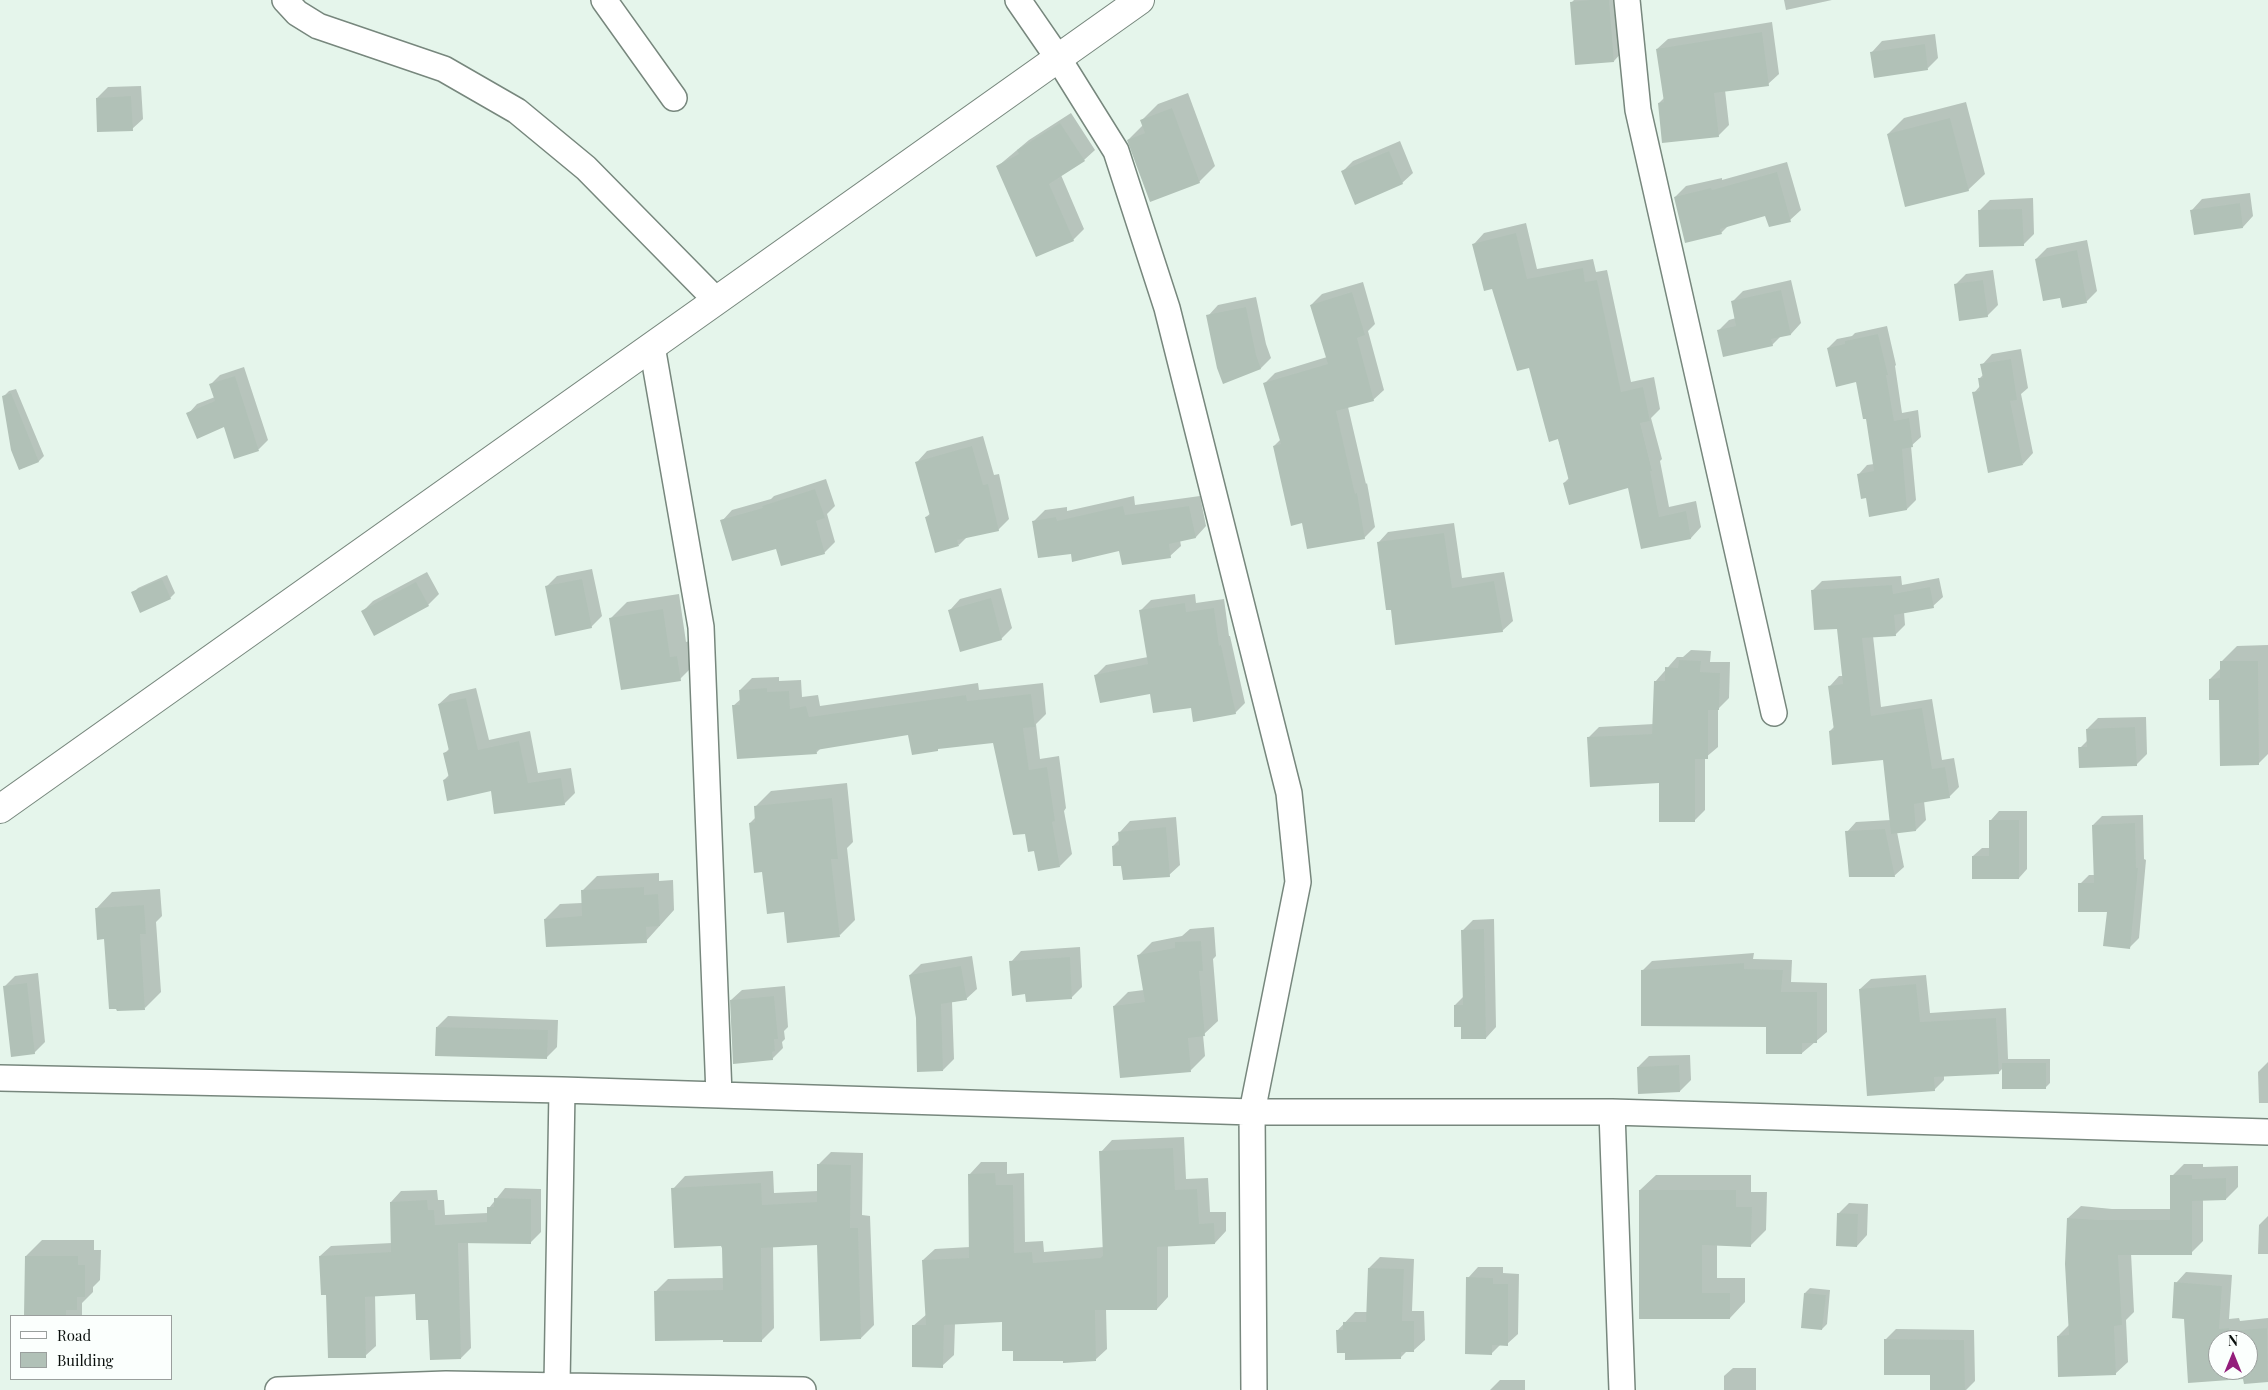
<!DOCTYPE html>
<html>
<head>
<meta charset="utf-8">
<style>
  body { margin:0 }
  #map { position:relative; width:2268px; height:1390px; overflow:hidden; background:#e5f5eb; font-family:"Playfair Display",serif }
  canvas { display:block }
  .legend { position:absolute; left:10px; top:1315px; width:162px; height:65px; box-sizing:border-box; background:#fbfffd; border:1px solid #9a9f9d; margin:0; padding:6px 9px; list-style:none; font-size:15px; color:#090f0c }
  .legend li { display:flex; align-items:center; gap:10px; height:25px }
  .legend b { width:25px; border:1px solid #9a9f9d }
  .north { position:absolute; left:2208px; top:1330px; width:50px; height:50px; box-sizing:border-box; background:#fbfffd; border:1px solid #9a9f9d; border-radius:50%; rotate:0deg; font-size:14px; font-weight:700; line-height:20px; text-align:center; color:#090f0c }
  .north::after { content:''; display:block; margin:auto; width:18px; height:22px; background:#931e7b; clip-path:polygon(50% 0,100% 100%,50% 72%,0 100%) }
</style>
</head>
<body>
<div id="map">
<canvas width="2268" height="1390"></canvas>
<ul class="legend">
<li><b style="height:6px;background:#fff"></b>Road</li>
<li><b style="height:14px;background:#b1c1b7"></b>Building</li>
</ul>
<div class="north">N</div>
</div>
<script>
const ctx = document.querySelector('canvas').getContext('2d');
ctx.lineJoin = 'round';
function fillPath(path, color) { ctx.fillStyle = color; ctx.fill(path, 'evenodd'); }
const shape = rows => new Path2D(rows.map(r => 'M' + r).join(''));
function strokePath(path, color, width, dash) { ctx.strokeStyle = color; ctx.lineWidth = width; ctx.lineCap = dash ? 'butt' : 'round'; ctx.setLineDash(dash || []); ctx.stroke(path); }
fillPath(shape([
  [1574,0,1620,0,1624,50,1614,61,1572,2],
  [1784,0,1832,0,1786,10],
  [1772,22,1779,74,1768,84,1725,90,1729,125,1718,136,1659,103,1664,98,1657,49,1668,39],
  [1935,34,1938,58,1928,68,1872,52,1882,41],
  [141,86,143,119,132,129,97,98,108,87],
  [1188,93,1215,166,1199,182,1128,140,1143,125,1142,120,1158,104],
  [1966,102,1985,174,1968,190,1888,134,1904,118],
  [1071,113,1095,150,1084,160,1061,175,1084,229,1073,240,998,166,1029,140],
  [1400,141,1413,173,1402,183,1342,172,1353,161],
  [1787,162,1801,210,1790,220,1766,215,1729,225,1721,233,1675,197,1686,186,1722,178,1722,180],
  [2250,193,2253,216,2243,227,2192,210,2202,199],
  [2033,198,2034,234,2023,245,1979,211,1990,200],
  [1526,223,1537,269,1593,259,1596,272,1607,270,1631,382,1654,377,1660,409,1651,418,1662,459,1660,461,1669,507,1696,501,1701,527,1691,538,1642,547,1629,487,1564,483,1569,478,1558,438,1530,367,1474,244,1484,233],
  [2087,240,2097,291,2086,302,2061,297,2036,259,2047,248],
  [1993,270,1998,305,1987,316,1955,285,1966,274],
  [1791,280,1801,323,1791,334,1781,336,1772,345,1718,331,1729,320,1736,318,1732,302,1743,291],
  [1363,282,1375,324,1368,331,1384,390,1373,400,1348,407,1366,484,1367,483,1375,527,1364,538,1303,521,1274,446,1281,439,1264,384,1275,373,1327,357,1311,305,1322,294],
  [1256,297,1266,344,1271,358,1261,368,1224,382,1208,316,1218,305],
  [1887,326,1896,365,1895,366,1902,413,1918,410,1921,437,1911,446,1916,500,1907,509,1867,497,1859,474,1867,465,1874,464,1867,417,1857,380,1828,348,1837,339,1852,336,1855,333],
  [2021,349,2028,388,2021,394,2033,453,2023,464,1974,393,1980,386,1979,379,1983,375,1982,365,1992,354],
  [244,367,268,440,259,449,235,457,224,426,188,414,197,404,215,397,211,384,220,375],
  [16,389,44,456,39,461,20,469,4,396,9,391],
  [983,436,994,475,999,474,1009,519,998,530,967,537,959,545,926,517,931,513,917,462,927,451],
  [826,479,835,506,827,514,835,542,824,553,777,547,722,521,732,510,771,499,774,496],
  [1134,496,1135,505,1200,496,1206,526,1196,537,1180,540,1181,546,1170,556,1120,549,1072,553,1034,521,1045,510,1067,507,1067,511],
  [1454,523,1462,578,1504,572,1513,621,1502,631,1392,608,1378,543,1388,532],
  [592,569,602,616,591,627,546,587,557,576],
  [427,572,439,594,428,605,363,611,373,601],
  [167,575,175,593,170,598,133,593,138,588],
  [1901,576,1902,585,1939,578,1943,597,1933,606,1904,612,1905,625,1895,635,1873,636,1881,707,1932,699,1942,760,1954,758,1959,787,1949,797,1924,801,1926,820,1916,830,1897,832,1904,867,1894,876,1847,832,1856,822,1891,820,1884,758,1830,731,1834,727,1830,686,1839,676,1843,676,1838,628,1812,591,1822,581],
  [1001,588,1012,628,1001,639,950,610,960,599],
  [679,594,686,642,693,640,696,663,680,679,611,618,627,602],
  [1195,594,1196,603,1224,599,1229,636,1230,636,1245,703,1235,713,1192,706,1096,675,1106,665,1148,657,1141,610,1151,600],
  [2268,645,2268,754,2258,764,2210,679,2221,668,2221,662,2237,646],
  [1691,650,1711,651,1710,662,1730,662,1729,698,1718,709,1718,747,1705,758,1705,810,1694,821,1660,782,1588,738,1599,727,1654,724,1655,682,1677,657,1683,657],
  [779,677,779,681,801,680,802,697,818,695,820,706,978,683,979,690,1043,683,1046,714,1036,724,1040,759,1059,756,1066,808,1064,811,1072,854,1060,866,1035,849,1026,832,994,741,910,734,821,748,816,753,733,706,741,699,740,690,752,678],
  [476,688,489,740,530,731,538,773,571,768,575,793,564,804,444,780,450,774,445,753,450,748,439,704,450,694],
  [2146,717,2147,754,2136,765,2080,748,2088,740,2087,729,2098,718],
  [847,783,853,842,847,848,855,920,840,935,763,871,750,823,756,817,755,807,771,791],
  [1999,811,2027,811,2027,869,2019,878,1973,856,1982,848,1991,848,1991,820],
  [2143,815,2144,859,2146,860,2139,938,2130,947,2108,911,2080,884,2089,875,2095,875,2093,825,2102,816],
  [1176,817,1180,865,1169,875,1122,865,1113,846,1120,839,1120,832,1130,821],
  [659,873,659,881,673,880,674,910,646,941,545,919,560,904,582,903,582,891,597,876],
  [160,889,162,916,156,922,161,992,145,1008,105,938,96,909,112,892],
  [1494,919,1496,1027,1486,1038,1463,1026,1455,1005,1464,996,1462,931,1473,920],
  [1214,927,1216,956,1213,959,1218,1021,1203,1035,1205,1056,1191,1070,1114,1006,1128,992,1144,990,1138,956,1152,942,1182,936,1190,929],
  [1080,947,1082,987,1072,997,1011,962,1021,951],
  [1754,953,1753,959,1792,960,1791,982,1827,983,1827,1032,1802,1053,1767,1026,1642,971,1652,961],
  [972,956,977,989,966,999,952,1002,954,1059,943,1070,917,1018,910,975,921,964],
  [38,973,45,1042,34,1053,4,987,15,976],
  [1926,975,1930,1013,2006,1008,2008,1059,2050,1059,2050,1083,2045,1088,2003,1068,1998,1073,1944,1075,1944,1080,1934,1090,1860,989,1871,979],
  [785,986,788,1027,784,1031,785,1039,782,1042,783,1048,772,1059,731,1000,742,990],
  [448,1016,558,1020,557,1047,547,1057,437,1027],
  [1690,1055,1691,1080,1680,1091,1638,1067,1649,1056],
  [2268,1062,2268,1103,2259,1103,2258,1072],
  [1184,1137,1186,1179,1208,1178,1210,1212,1226,1212,1226,1231,1215,1243,1168,1245,1168,1297,1157,1309,1106,1309,1107,1349,1095,1360,1064,1360,1015,1349,1003,1321,955,1323,954,1355,942,1366,913,1326,927,1314,923,1260,935,1249,970,1247,970,1174,981,1162,1007,1162,1007,1174,1024,1173,1025,1242,1043,1241,1044,1252,1104,1247,1101,1152,1112,1140],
  [831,1152,863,1153,862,1215,870,1216,874,1325,861,1338,818,1244,773,1246,774,1328,761,1341,724,1338,655,1292,668,1279,724,1278,724,1247,673,1189,685,1176,773,1171,774,1193,818,1191,818,1165],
  [2184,1164,2203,1164,2203,1167,2238,1166,2238,1187,2226,1199,2203,1200,2203,1241,2191,1253,2131,1253,2134,1312,2126,1320,2128,1362,2115,1374,2058,1336,2070,1324,2068,1218,2081,1206,2112,1209,2172,1209,2172,1176],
  [1656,1175,1751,1175,1751,1192,1767,1192,1766,1230,1750,1246,1717,1244,1717,1278,1745,1278,1745,1302,1730,1318,1640,1318,1640,1190],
  [505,1188,541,1189,541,1232,530,1243,468,1242,471,1348,461,1358,430,1318,417,1293,375,1295,376,1346,365,1356,327,1294,320,1256,331,1246,392,1243,391,1202,401,1191,437,1190,438,1200,444,1200,445,1215,488,1213,489,1208],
  [1849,1203,1868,1204,1867,1235,1857,1246,1838,1214],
  [2268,1216,2268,1254,2258,1254,2259,1225],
  [42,1240,94,1240,94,1250,101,1250,100,1280,93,1287,93,1292,82,1303,82,1316,25,1316,26,1256],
  [1380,1257,1414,1259,1412,1311,1424,1311,1425,1340,1414,1350,1407,1351,1400,1358,1346,1352,1337,1331,1355,1312,1368,1312,1369,1268],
  [1478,1267,1503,1267,1503,1273,1519,1274,1518,1334,1507,1344,1501,1344,1491,1354,1468,1278],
  [2186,1272,2232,1275,2229,1319,2239,1318,2240,1321,2268,1318,2268,1381,2245,1383,2244,1378,2189,1381,2185,1318,2176,1283],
  [2218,1340,2248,1340,2248,1370,2218,1370],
  [1810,1288,1830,1290,1827,1324,1822,1329,1805,1293],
  [1896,1329,1974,1330,1975,1381,1966,1390,1932,1390,1932,1374,1886,1339],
  [1733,1368,1756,1368,1756,1390,1724,1390,1724,1376],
  [1500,1380,1525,1380,1525,1390,1490,1390]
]), '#0003');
fillPath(shape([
  [1590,0,1609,0,1614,62,1575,65,1570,2],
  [1762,32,1769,86,1714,93,1719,137,1662,143,1658,103,1664,102,1656,49],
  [1925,44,1928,70,1874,78,1870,52],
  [131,96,133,131,97,132,96,98],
  [1172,108,1200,183,1150,202,1127,140,1145,133,1140,120],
  [1950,118,1969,191,1905,207,1887,134],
  [1060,123,1085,161,1049,184,1074,241,1036,257,996,166,1019,154,1017,150],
  [1389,151,1403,184,1355,205,1341,171],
  [1777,172,1791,222,1769,227,1765,216,1720,229,1722,234,1685,243,1674,197,1711,188,1712,190],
  [2240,203,2243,228,2194,235,2190,210],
  [2022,209,2024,246,1979,247,1978,210],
  [1516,233,1527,279,1583,268,1585,282,1597,280,1621,392,1643,387,1650,421,1640,423,1652,471,1650,471,1659,517,1686,511,1691,539,1641,549,1628,488,1569,505,1563,483,1569,481,1558,439,1549,442,1529,368,1517,371,1492,289,1484,291,1472,244],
  [2077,250,2087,303,2062,308,2060,298,2043,301,2035,259],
  [1983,280,1988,317,1959,321,1954,284],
  [1781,290,1791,335,1771,339,1773,346,1723,357,1717,330,1736,326,1731,301],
  [1352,292,1365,335,1357,338,1374,401,1336,411,1355,494,1357,493,1365,539,1307,549,1302,523,1291,526,1273,446,1281,444,1263,383,1328,364,1310,305],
  [1246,307,1256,355,1261,369,1223,384,1217,368,1206,315],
  [1878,334,1888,375,1886,375,1894,421,1909,418,1913,447,1902,449,1907,510,1869,517,1866,498,1861,499,1857,474,1874,471,1866,419,1863,419,1856,382,1836,387,1827,348,1845,344,1845,341],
  [2011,359,2017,400,2010,401,2023,465,1988,473,1972,392,1980,391,1978,378,1983,378,1980,364],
  [235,376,259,451,234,459,224,427,197,439,186,413,215,401,209,384],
  [11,393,39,462,19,470,11,450,2,396],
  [972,446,983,485,988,484,999,531,957,540,959,546,935,553,925,517,930,516,915,462],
  [815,489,825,518,816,521,825,554,781,566,776,549,732,561,720,520,763,508,762,506],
  [1123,506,1125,515,1189,506,1196,538,1169,544,1171,558,1122,565,1119,551,1072,562,1071,554,1038,558,1032,521,1056,517,1057,521],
  [1444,533,1452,588,1494,581,1503,632,1395,645,1391,610,1386,610,1377,542],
  [162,579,171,599,140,613,131,592],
  [582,579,592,628,555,636,545,586],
  [416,582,429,606,374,636,361,611],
  [1892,585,1893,594,1930,587,1934,608,1894,615,1896,636,1862,638,1871,716,1922,708,1932,769,1945,767,1950,798,1914,804,1916,831,1891,834,1883,760,1832,765,1829,731,1834,730,1828,686,1843,684,1837,629,1814,630,1811,590],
  [991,598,1002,640,960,652,948,610],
  [1185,603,1186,612,1214,608,1219,646,1221,645,1236,714,1193,722,1191,708,1153,713,1150,694,1100,703,1094,675,1148,664,1139,610],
  [663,609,670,657,677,656,681,681,621,690,609,618],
  [1679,660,1701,661,1700,672,1720,673,1719,710,1708,710,1708,759,1695,759,1695,822,1659,822,1659,783,1590,787,1587,737,1652,734,1654,681,1665,681,1665,667,1678,668],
  [2220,661,2258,661,2259,765,2220,766,2219,700,2209,700,2209,679,2220,678],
  [767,688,767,692,789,691,790,709,806,706,809,717,966,695,967,701,1031,694,1035,727,1023,728,1029,770,1047,767,1055,821,1052,822,1060,867,1038,871,1034,851,1028,852,1025,834,1013,835,993,743,938,749,938,751,912,755,908,735,816,750,817,754,737,759,732,705,740,705,739,690],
  [466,698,478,750,519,741,528,783,561,778,565,805,494,814,491,791,447,801,443,780,449,778,443,753,449,751,438,704],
  [2135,727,2137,766,2079,768,2078,747,2087,747,2086,729],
  [832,798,838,859,831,859,840,937,787,943,784,912,767,914,762,872,754,873,749,823,755,822,754,806],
  [1989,820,2019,820,2019,879,1972,879,1972,856,1989,856],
  [2135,823,2136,868,2138,868,2130,949,2103,946,2107,912,2078,912,2078,883,2094,883,2092,825],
  [1166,827,1170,877,1123,880,1121,866,1113,866,1112,846,1119,845,1118,832],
  [1885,829,1895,877,1849,877,1845,831],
  [644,887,644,895,658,894,660,926,646,927,647,943,546,947,544,919,582,916,581,890],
  [144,905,146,934,140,934,145,1010,117,1011,116,1009,109,1009,104,939,97,940,95,908],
  [1484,929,1486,1039,1461,1039,1461,1027,1454,1027,1454,1005,1463,1005,1461,930],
  [1201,941,1203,971,1199,971,1205,1036,1188,1038,1191,1072,1120,1078,1113,1006,1145,1002,1137,955,1175,948,1175,942],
  [1070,957,1072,999,1026,1002,1025,994,1012,996,1009,961],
  [1744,963,1744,969,1783,970,1781,992,1817,992,1817,1043,1802,1043,1802,1054,1766,1054,1766,1027,1641,1026,1641,970],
  [961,966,967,1000,941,1004,943,1071,917,1072,916,1018,909,975],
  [27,983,35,1054,11,1057,3,986],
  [1916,984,1920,1022,1996,1018,1999,1074,1934,1077,1935,1091,1867,1096,1859,989],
  [774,996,778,1039,774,1039,775,1051,772,1052,773,1060,733,1064,730,1000],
  [436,1027,548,1030,547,1059,435,1056],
  [2002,1063,2046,1063,2046,1089,2002,1089],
  [1679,1065,1680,1092,1638,1094,1637,1067],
  [1173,1148,1175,1190,1197,1189,1199,1224,1214,1223,1215,1244,1157,1247,1157,1310,1095,1310,1096,1361,1063,1363,1063,1361,1013,1361,1013,1351,1002,1351,1002,1322,944,1325,943,1368,912,1367,912,1325,926,1325,922,1260,969,1258,968,1174,995,1173,996,1185,1013,1185,1014,1253,1032,1252,1033,1263,1100,1258,1103,1256,1099,1151],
  [817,1164,851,1165,850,1228,858,1228,861,1339,820,1341,817,1245,761,1248,762,1342,723,1342,723,1340,655,1341,654,1291,723,1290,722,1248,721,1246,674,1248,671,1188,761,1183,762,1205,817,1202],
  [2170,1175,2192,1175,2192,1179,2226,1178,2226,1200,2192,1201,2192,1255,2118,1255,2122,1325,2114,1326,2116,1375,2058,1377,2057,1336,2069,1335,2065,1264,2067,1218,2099,1220,2170,1220],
  [1639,1190,1736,1190,1736,1207,1752,1207,1751,1247,1702,1245,1702,1293,1730,1293,1730,1319,1639,1319],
  [494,1198,531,1199,531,1244,458,1243,461,1359,430,1360,428,1320,416,1320,415,1294,365,1297,366,1358,328,1358,326,1295,321,1295,319,1256,391,1252,390,1202,427,1200,428,1210,434,1210,435,1225,487,1222,487,1207,494,1207],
  [1837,1213,1858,1214,1857,1247,1836,1246],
  [25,1256,78,1256,78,1265,85,1265,85,1297,77,1297,77,1310,66,1310,66,1316,24,1316],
  [1368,1268,1404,1269,1402,1321,1414,1321,1414,1352,1401,1352,1401,1359,1345,1360,1345,1353,1337,1353,1336,1330,1343,1330,1343,1322,1366,1322],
  [1466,1277,1493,1278,1493,1284,1508,1284,1508,1346,1492,1345,1492,1355,1465,1354],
  [2174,1282,2222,1286,2219,1329,2229,1328,2229,1331,2267,1328,2268,1382,2244,1384,2243,1379,2188,1383,2184,1319,2172,1318],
  [2218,1340,2248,1340,2248,1370,2218,1370],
  [1804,1293,1826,1295,1822,1330,1801,1328],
  [1884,1339,1964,1340,1965,1390,1930,1390,1930,1375,1884,1375]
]), '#b1c1b7');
const minor = shape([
  [285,0,297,13,318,26,444,69,517,111,586,168,716,300],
  [604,0,674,98],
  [1018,0,1058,58,1116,151,1167,308,1289,793,1298,882,1252,1112,1254,1390],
  [1627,0,1638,110,1774,713],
  [652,346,701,627,719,1095],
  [0,1078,562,1090,1252,1112,1612,1112,2268,1132],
  [1612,1112,1622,1390],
  [557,1384,562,1090],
  [278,1390,446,1384,803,1390]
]);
const tertiary = shape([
  [0,809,1140,0]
]);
strokePath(minor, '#77877d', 28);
strokePath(tertiary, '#77877d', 30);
strokePath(minor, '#fff', 25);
strokePath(tertiary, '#fff', 28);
</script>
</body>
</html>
